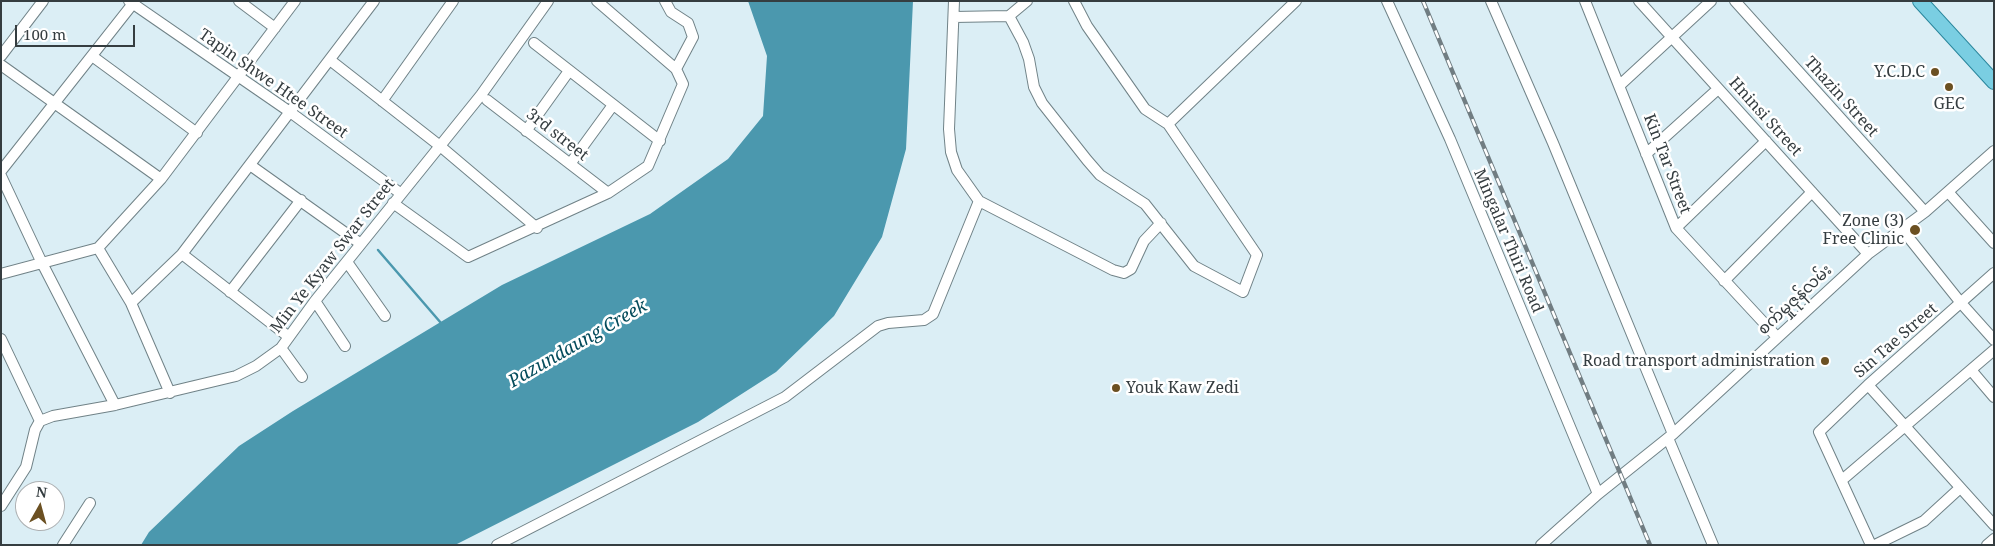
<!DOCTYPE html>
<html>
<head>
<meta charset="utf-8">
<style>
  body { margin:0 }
  #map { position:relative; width:1995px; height:546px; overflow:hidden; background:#dbeef5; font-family:"Noto Serif",serif }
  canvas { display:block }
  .frame { position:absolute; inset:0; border:2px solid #353d40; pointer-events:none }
  .north { position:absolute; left:15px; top:481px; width:50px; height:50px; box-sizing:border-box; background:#fff; border:1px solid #aeb1b3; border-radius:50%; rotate:7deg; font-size:14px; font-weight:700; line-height:20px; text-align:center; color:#353d40 }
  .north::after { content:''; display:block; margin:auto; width:18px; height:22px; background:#6b5022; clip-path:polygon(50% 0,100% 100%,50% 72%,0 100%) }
  .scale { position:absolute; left:15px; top:25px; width:120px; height:22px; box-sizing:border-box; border:2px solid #353d40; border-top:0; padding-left:6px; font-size:15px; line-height:18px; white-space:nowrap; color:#353d40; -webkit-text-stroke:4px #fff; paint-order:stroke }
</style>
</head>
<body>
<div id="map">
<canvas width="1995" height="546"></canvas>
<div class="frame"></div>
<div class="north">N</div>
<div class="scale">100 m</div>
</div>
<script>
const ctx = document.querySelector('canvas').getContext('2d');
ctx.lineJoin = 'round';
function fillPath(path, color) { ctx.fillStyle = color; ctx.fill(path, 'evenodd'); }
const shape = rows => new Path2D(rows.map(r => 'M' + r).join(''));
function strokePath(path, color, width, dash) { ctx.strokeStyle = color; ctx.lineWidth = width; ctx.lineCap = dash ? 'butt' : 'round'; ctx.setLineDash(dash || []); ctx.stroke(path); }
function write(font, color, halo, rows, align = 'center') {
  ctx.font = font + ' "Noto Serif","Noto Sans Myanmar",serif'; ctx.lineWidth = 5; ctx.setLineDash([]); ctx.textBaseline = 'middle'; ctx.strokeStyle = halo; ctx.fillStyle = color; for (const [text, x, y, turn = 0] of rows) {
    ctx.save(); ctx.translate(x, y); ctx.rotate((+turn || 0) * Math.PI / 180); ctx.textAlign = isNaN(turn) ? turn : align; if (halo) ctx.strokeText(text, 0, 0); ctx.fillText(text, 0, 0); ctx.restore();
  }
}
fillPath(shape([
  [748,1,913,1,906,149,882,237,834,316,776,372,698,422,455,545,141,545,149,532,239,446,293,411,502,285,650,214,728,159,763,116,767,56]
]), '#4b98ae');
strokePath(shape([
  [378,250,441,323]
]), '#4b98ae', 2.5);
const minor = shape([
  [129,1,290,112,400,193],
  [239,1,275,28],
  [665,1,671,12,688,23,693,37,676,69],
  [954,1,949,129,951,152,957,170,979,201,1113,270,1124,273,1131,269,1144,241,1161,223],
  [1387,1,1450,139,1598,494],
  [1491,1,1553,143,1673,434],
  [1585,1,1676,228,1777,337],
  [1639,1,1868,254],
  [1735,1,1925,212],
  [1009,16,1023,42,1029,59,1034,87,1042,103,1087,160,1100,175,1145,204,1194,266,1243,292,1257,255,1168,124,1145,109,1087,26,1074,1],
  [954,17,1009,16,1027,1],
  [534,43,660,141],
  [1,56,43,1],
  [92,56,197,133],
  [330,60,440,146,537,228],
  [1,65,161,179],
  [1620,85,1711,1],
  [487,100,608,193],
  [382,101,453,1],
  [1168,124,1296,1],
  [526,131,569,71],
  [1646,154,1718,89],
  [570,164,613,105],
  [250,165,361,244],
  [1,171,135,1],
  [1,176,41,261,115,405],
  [1949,193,1994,243],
  [393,203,468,257,608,193,648,166,683,84,676,69,597,1],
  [1676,228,1766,141],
  [1901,228,1961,303,1994,340],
  [98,248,131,303,170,393],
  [182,254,289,337],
  [347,262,385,316],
  [1,274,98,248,161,179,295,1],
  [1724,281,1812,192],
  [230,292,301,200],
  [315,301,345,346],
  [131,303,182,254,374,1],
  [1,339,40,421],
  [281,348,302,377],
  [1971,370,1994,397],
  [1868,385,1994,525],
  [1668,438,1713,545],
  [1842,480,1994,350],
  [1,506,26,467,35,430,40,421,53,416,115,405,236,376,256,366,281,348,315,301,481,95,548,1],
  [63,545,90,503],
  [497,545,785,397,878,326,888,323,924,320,933,314,979,201],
  [1541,545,1598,494,1673,434,1868,254,1925,212,1994,151],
  [1871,545,1819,432,1868,385,1994,273],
  [1875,545,1924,521,1960,488],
  [1987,545,1994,539]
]);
const major = shape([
  [1920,1,1994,82]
]);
strokePath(minor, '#708287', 12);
strokePath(major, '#29869c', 16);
strokePath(minor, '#fff', 10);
strokePath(major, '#7acee2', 14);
const rail = shape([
  [1423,1,1650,545]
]);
strokePath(rail, '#717d82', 4.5);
strokePath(rail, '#fff', 2.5, [8]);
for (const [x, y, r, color] of [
  [1935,72,5,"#6b5022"],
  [1949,87,5,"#6b5022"],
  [1915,230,6,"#6b5022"],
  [1825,361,5,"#6b5022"],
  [1116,388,5,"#6b5022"]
]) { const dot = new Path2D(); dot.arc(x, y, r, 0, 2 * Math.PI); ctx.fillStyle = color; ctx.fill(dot); strokePath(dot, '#fff', 2); }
write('16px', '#353d40', '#fff', [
  ["Y.C.D.C",1925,72],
  ["GEC",1949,104,"center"],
  ["Zone (3)",1904,221],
  ["Free Clinic",1904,239],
  ["Road transport administration",1815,361],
  ["Youk Kaw Zedi",1126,388,"left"]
], 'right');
write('16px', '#353d40', '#fff', [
  ["Tapin Shwe Htee Street",273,84,35],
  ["Thazin Street",1841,97,48],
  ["Hninsi Street",1765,117,48],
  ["3rd street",557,135,38],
  ["Kin Tar Street",1667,164,69],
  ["Mingalar Thiri Road",1508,241,67],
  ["Min Ye Kyaw Swar Street",333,256,-52],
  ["စက်မှုဇုန်လမ်း",1795,300,-43],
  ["Sin Tae Street",1896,341,-41]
]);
write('italic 18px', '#044b5b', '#fff', [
  ["Pazundaung Creek",578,344,-30]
]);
</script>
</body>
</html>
